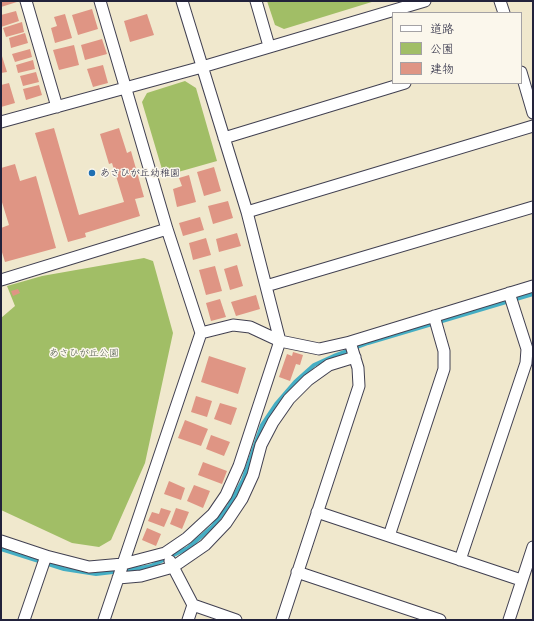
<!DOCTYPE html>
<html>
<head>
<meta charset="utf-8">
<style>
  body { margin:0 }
  #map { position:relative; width:534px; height:621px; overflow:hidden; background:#f0e8cd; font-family:Pangolin,"Klee One",sans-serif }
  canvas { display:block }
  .frame { position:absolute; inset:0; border:2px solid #22223b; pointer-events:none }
  .legend { position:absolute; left:392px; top:12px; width:130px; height:72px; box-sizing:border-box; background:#fbf7ec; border:1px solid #a4a2a5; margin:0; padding:5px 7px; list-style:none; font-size:12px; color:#22223b }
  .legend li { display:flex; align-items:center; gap:8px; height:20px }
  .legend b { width:20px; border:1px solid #a4a2a5 }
</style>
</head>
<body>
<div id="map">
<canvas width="534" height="621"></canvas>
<div class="frame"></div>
<ul class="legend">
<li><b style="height:5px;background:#fff"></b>道路</li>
<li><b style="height:11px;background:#a1be66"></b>公園</li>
<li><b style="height:11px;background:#df9584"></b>建物</li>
</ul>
</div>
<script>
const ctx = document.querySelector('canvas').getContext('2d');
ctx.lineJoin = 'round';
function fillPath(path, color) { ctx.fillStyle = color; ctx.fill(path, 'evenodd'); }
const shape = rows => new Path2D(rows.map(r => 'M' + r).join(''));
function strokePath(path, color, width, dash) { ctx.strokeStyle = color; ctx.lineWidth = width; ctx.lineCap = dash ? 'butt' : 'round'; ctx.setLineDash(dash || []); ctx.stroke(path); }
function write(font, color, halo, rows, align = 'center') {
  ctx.font = font + ' Pangolin,"Klee One",sans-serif'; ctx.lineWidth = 3; ctx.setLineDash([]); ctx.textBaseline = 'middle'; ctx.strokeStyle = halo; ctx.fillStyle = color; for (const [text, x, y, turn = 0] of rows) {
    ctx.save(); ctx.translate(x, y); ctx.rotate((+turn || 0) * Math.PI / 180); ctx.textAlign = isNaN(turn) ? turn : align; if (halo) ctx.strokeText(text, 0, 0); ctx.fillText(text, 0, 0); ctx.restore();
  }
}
fillPath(shape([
  [267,1,375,1,284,29,275,25],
  [185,81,196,88,217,161,164,176,142,102,147,93],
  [144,258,153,261,173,333,145,463,111,540,99,547,72,543,1,510,1,318,15,306,7,286,42,276]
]), '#a1be66');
strokePath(shape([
  [1,549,64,569,96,574,130,570,151,566,188,548,212,527,229,506,243,480,262,425,276,404,295,382,314,365,336,355,368,343,533,294]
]), '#45aec4', 4);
fillPath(shape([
  [1,1,20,1,1,7],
  [92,9,98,29,78,35,72,15],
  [16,11,19,21,1,27,1,15],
  [65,14,72,38,55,43,51,28,57,26,54,17],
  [147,14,154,35,130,42,124,21],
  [22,22,24,32,6,37,3,28],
  [25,33,28,43,11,48,9,38],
  [102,39,107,54,85,60,81,45],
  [74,45,79,65,59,70,53,50],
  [30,49,32,57,15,62,12,54],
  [1,53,7,72,1,73],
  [33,60,35,69,18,73,16,65],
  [103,65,108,83,93,87,87,69],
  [36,72,39,82,23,86,20,76],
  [9,83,15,103,1,107,1,85],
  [39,85,42,95,26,100,23,89],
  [54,128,79,215,124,202,112,163,109,164,100,134,119,128,127,153,131,151,144,197,135,199,140,216,85,233,86,237,68,242,35,133],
  [15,164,20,181,36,176,56,248,5,262,1,249,1,228,9,225,1,199,1,168],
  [214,167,221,191,204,196,197,172],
  [189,175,196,202,177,207,173,189,182,186,179,178],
  [228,201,233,218,213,224,208,206],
  [200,217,204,230,183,236,179,223],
  [237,233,241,246,219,252,216,239],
  [206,238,211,255,193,260,189,243],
  [237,265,243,286,230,290,224,269],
  [215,266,222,291,206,295,199,270],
  [18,289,20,293,13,296,11,291],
  [256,295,260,309,236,316,231,302],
  [220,299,226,317,211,321,206,303],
  [293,352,303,355,300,365,296,364,290,381,279,377,287,354,292,356],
  [209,356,246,368,238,394,201,382],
  [196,396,212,401,207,417,191,412],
  [220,403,237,408,231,425,214,419],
  [185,420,208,429,201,446,178,438],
  [211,435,230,442,224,456,206,449],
  [203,462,227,471,222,484,198,475],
  [169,481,185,488,181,500,164,494],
  [194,485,210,491,203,508,187,501],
  [161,508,171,511,164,527,148,521,152,512,159,514],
  [176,508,189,512,182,529,170,524],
  [147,528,161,534,156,546,142,540]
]), '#df9584');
const street = shape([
  [26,1,57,107],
  [100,1,167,229,201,333,104,620],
  [256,1,269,46],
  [500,1,504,13],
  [521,72,533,113],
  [1,122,202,67,425,1],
  [224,138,405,83],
  [247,212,533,126],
  [1,280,167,229],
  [266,286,533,207],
  [201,333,233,325,250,327,280,341,319,349,350,342,533,286],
  [317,512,521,580],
  [389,536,444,369,444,351,434,316],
  [1,541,46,556,89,567,123,564,165,553,187,538,213,514,226,495,239,466,280,341,247,212,182,1],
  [460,560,526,363,527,349,509,293],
  [170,561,193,605,236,620],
  [297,572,440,620],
  [118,578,141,576,173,567,205,545,226,523,242,499,253,475,261,445,273,422,289,399,308,380,329,365,355,357],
  [24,620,46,556],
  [188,620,193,605],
  [282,620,359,386,358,368,350,342],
  [509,620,533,547]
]);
strokePath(street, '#414051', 13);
strokePath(street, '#fff', 11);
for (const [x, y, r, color] of [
  [92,173,4,"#1f6fb2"]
]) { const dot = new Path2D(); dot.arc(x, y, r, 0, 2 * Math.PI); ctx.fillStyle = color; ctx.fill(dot); strokePath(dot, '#fbf7ec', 1.5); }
write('10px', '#22223b', '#fbf7ec', [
  ["あさひが丘幼稚園",100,173]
], 'left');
write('10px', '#4e594a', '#fbf7ec', [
  ["あさひが丘公園",84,353]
]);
</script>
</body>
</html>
